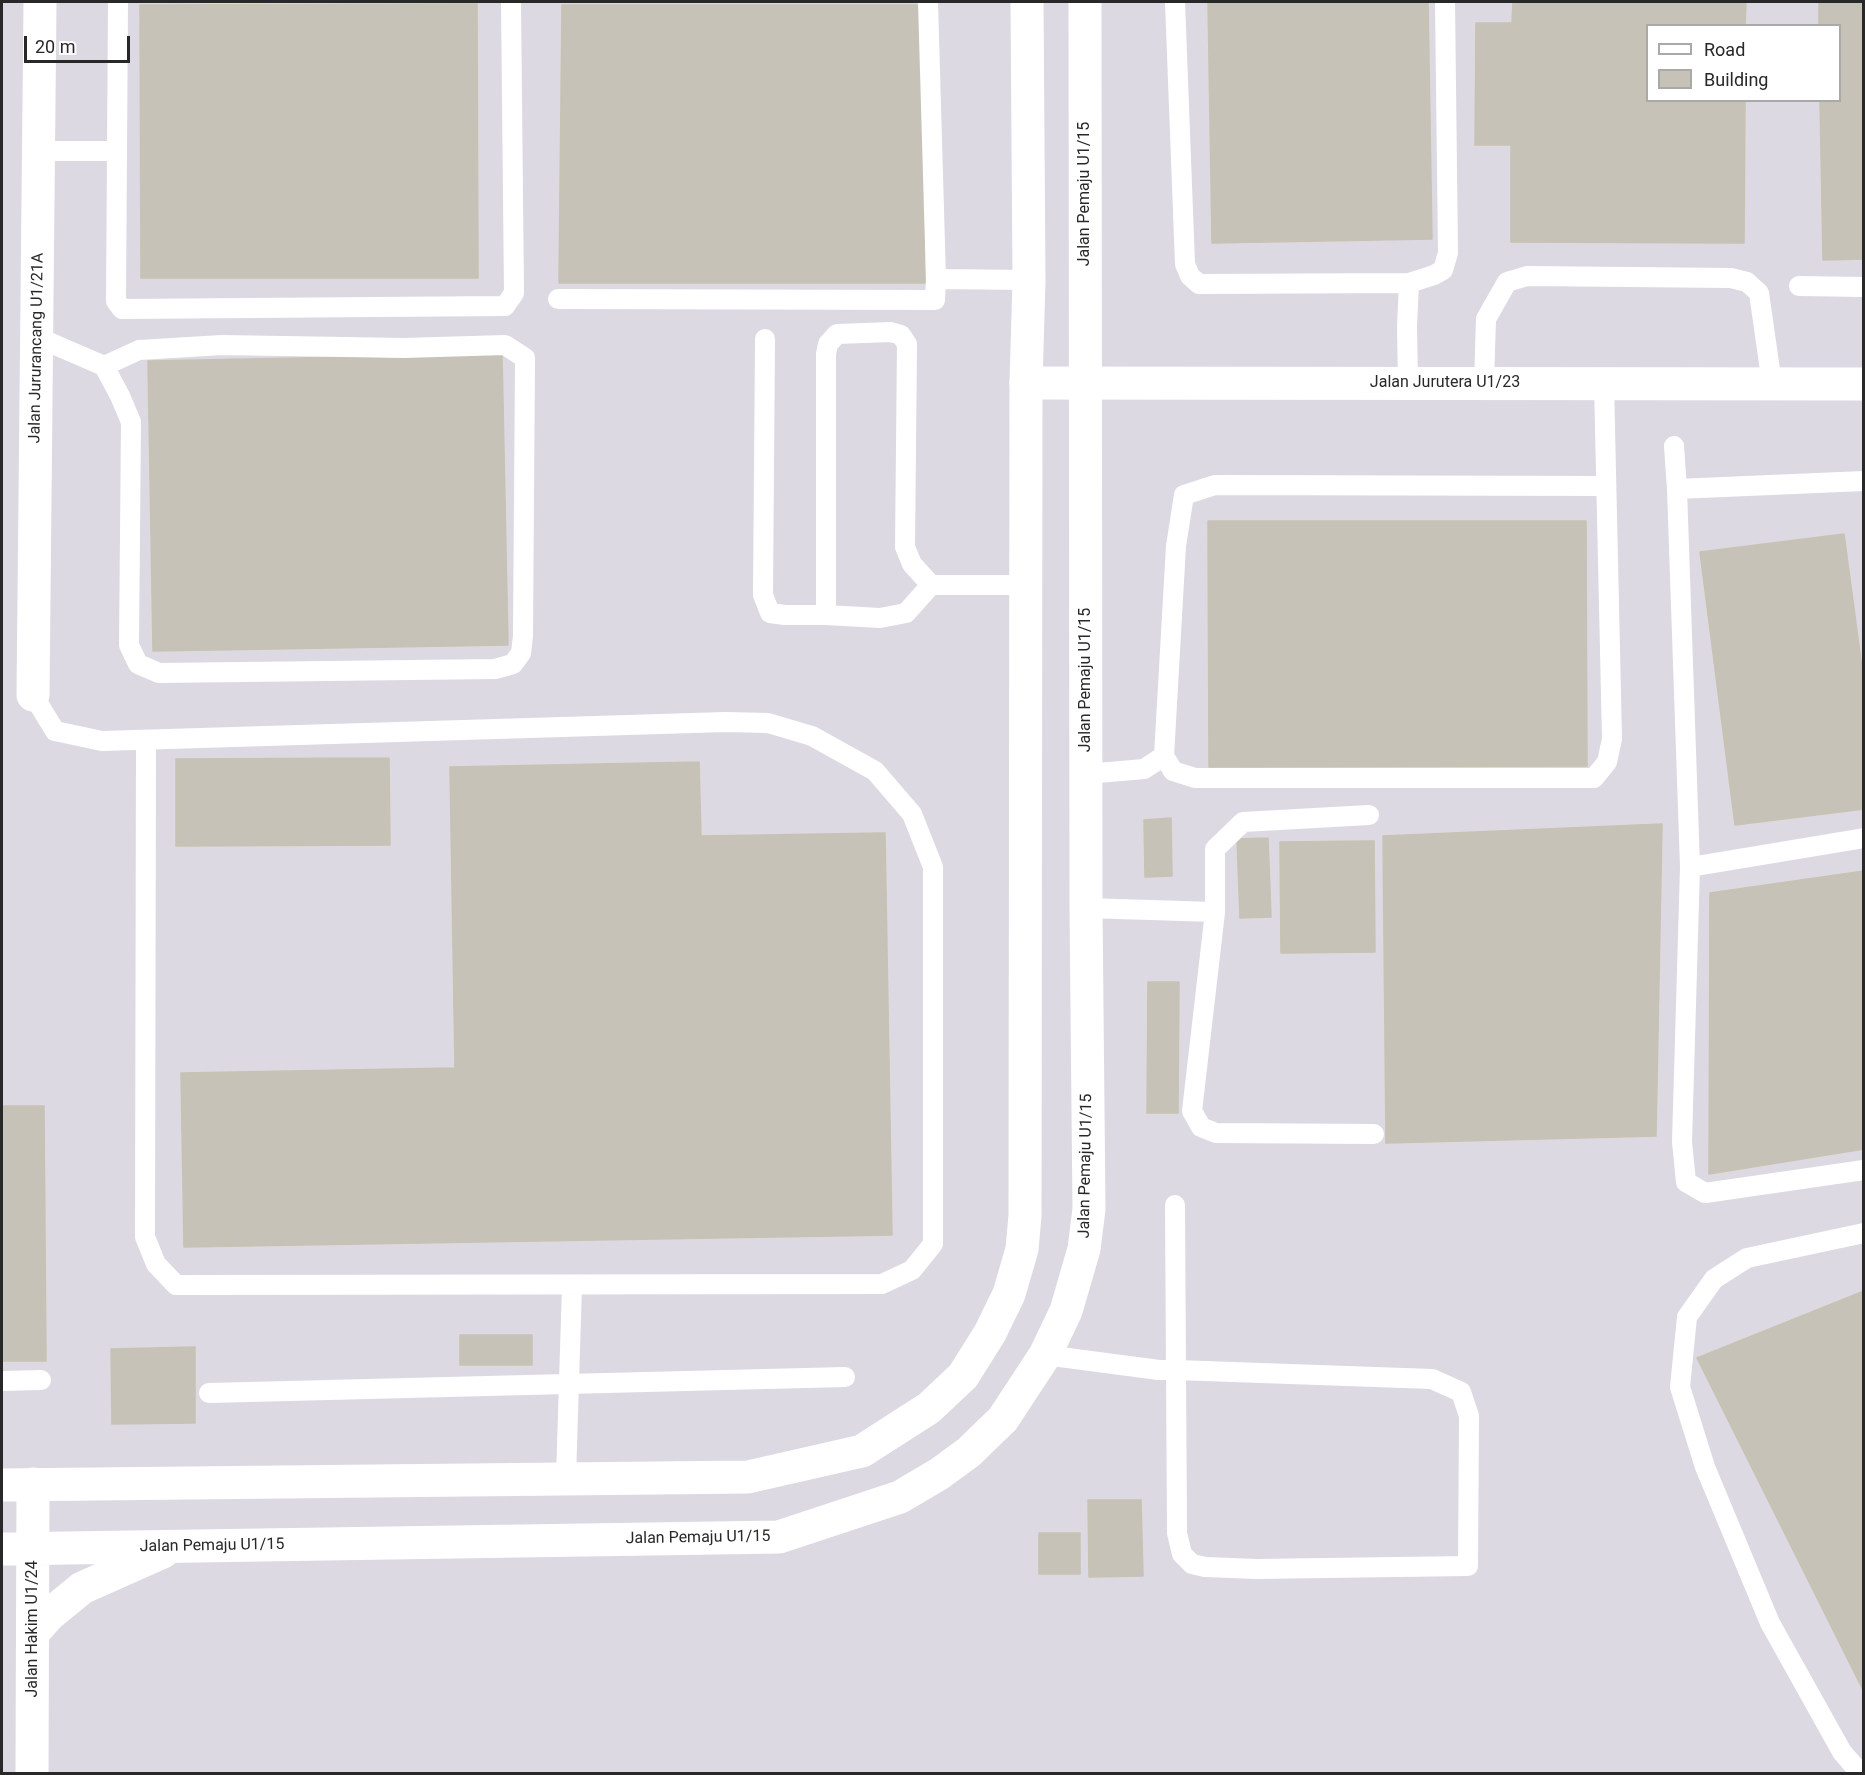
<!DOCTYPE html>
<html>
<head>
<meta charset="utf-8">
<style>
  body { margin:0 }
  #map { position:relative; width:1865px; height:1775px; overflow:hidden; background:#ece6d8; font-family:Roboto,sans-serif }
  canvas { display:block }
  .frame { position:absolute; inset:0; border:3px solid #282828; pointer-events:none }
  .legend { position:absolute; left:1646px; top:24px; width:195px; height:78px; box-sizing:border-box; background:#fff; border:2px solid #a9a9a9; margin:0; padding:8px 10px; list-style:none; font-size:18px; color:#282828 }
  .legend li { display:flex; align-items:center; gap:12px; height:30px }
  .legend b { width:30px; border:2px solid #a9a9a9 }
  .scale { position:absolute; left:24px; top:36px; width:106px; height:27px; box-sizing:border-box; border:3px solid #282828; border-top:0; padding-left:8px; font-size:18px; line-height:21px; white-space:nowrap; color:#282828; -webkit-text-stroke:4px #fff; paint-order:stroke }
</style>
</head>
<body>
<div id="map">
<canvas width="1865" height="1775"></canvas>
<div class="frame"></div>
<ul class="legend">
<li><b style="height:8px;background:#fff"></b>Road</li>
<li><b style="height:16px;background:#c7c2b8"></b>Building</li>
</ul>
<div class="scale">20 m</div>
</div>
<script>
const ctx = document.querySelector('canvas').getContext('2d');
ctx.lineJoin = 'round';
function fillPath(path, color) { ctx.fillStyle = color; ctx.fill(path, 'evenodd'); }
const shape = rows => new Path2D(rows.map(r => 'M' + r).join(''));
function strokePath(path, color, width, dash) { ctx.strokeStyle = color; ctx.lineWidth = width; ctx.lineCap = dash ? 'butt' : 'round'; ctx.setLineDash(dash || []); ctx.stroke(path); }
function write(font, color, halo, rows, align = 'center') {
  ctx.font = font + ' Roboto,sans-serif'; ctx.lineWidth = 5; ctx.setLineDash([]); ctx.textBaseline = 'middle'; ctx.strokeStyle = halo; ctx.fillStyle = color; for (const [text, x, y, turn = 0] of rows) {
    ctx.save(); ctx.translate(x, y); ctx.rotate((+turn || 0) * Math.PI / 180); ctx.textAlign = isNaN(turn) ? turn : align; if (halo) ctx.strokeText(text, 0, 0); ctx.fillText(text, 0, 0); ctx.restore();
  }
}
fillPath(shape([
  [2,2,1863,2,1863,1773,2,1774],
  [1648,26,1840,26,1840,100,1648,100]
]), '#ddd9e3');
const building = shape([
  [1208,2,1428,2,1432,239,1212,243,1208,2],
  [1513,2,1746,2,1745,26,1648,26,1648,100,1745,100,1744,243,1511,242,1511,145,1475,145,1476,23,1512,23,1513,2],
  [1819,2,1864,2,1864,259,1823,260,1820,100,1840,100,1840,26,1819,26,1819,2],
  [477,4,478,278,141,278,140,5,477,4],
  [562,5,921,5,925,283,559,283,562,5],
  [502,354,508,645,153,651,148,361,502,354],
  [1208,521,1586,521,1587,766,1209,767,1208,521],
  [1844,534,1864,683,1864,809,1735,825,1700,552,1844,534],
  [389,758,390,845,176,846,176,759,389,758],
  [699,762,701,836,885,833,892,1235,184,1247,181,1073,455,1068,450,767,699,762],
  [1171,818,1172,876,1145,877,1144,820,1171,818],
  [1662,824,1656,1136,1386,1143,1383,836,1662,824],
  [1268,838,1271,917,1240,918,1237,839,1268,838],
  [1374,841,1375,952,1281,953,1280,842,1374,841],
  [1864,871,1864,1149,1709,1174,1710,893,1864,871],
  [1148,982,1179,982,1178,1113,1147,1113,1148,982],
  [2,1106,44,1106,46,1361,2,1361,2,1106],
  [1864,1291,1864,1692,1697,1358,1864,1291],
  [460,1335,532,1335,532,1365,460,1365,460,1335],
  [195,1347,195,1423,112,1424,111,1349,195,1347],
  [1088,1500,1141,1500,1143,1576,1089,1577,1088,1500],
  [1039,1533,1080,1533,1080,1574,1039,1574,1039,1533]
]);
fillPath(building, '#c7c2b8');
strokePath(building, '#c7c2b2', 1.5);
strokePath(shape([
  [118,2,116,301,122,309,505,306,514,293,511,2],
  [928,2,936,279],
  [1175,2,1185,264,1190,276,1199,284,1409,283,1434,275,1443,270,1448,253,1445,2],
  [39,151,117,151],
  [1799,286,1864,287],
  [558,299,935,300,936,279,1029,280],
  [37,337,104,366,120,396,131,422,129,645,138,664,159,673,495,669,513,664,521,653,523,636,525,358,505,345,404,348,222,345,139,350,104,366],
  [765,339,763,595,770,613,785,615,826,615],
  [1408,383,1407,326,1409,283],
  [1484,383,1486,319,1507,282,1527,276,1731,278,1747,282,1759,293,1772,384],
  [1604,383,1612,739,1607,762,1594,778,1195,778,1173,771,1164,756,1176,546,1184,495,1215,485,1606,486],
  [1674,446,1677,489],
  [931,585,912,564,905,547,907,344,901,335,891,332,837,334,828,344,826,354,826,615,880,618,906,613,931,585,1026,585],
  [33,695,55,731,102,741,726,722,768,723,812,736,875,771,912,814,933,867,933,1244,912,1270,882,1284,176,1285,156,1264,145,1237,146,741],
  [1086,774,1144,769,1164,756],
  [1864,838,1690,867,1682,1142,1686,1182,1705,1193,1864,1170],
  [1690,867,1677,489,1864,481],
  [1086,908,1215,912,1215,849,1243,822,1369,815],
  [1215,912,1192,1111,1201,1127,1216,1133,1374,1134],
  [1045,1355,1159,1370,1176,1370,1432,1379,1461,1392,1469,1416,1468,1566,1256,1569,1205,1567,1192,1564,1182,1554,1177,1533,1176,1370,1175,1205],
  [2,1381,41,1380],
  [209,1393,845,1377],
  [566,1478,572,1286],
  [1861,1774,1842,1752,1770,1623,1705,1467,1680,1387,1687,1317,1714,1279,1747,1258,1864,1233]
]), '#fff', 20);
strokePath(shape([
  [1026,383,1864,384],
  [33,695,40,2]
]), '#fff', 33);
strokePath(shape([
  [2,1485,748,1477,862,1451,929,1408,963,1376,990,1333,1009,1294,1022,1249,1025,1216,1026,383,1029,280,1027,2],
  [2,1549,779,1537,900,1497,939,1474,969,1452,1003,1419,1045,1355,1066,1311,1084,1249,1089,1209,1086,908,1085,2],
  [33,1633,49,1615,82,1588,163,1552],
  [32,1774,33,1484]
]), '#fff', 33);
write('16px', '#282828', '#fff', [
  ["Jalan Pemaju U1/15",1085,194,-90],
  ["Jalan Jururancang U1/21A",37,348,-89],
  ["Jalan Jurutera U1/23",1445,383],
  ["Jalan Pemaju U1/15",1086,680,-90],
  ["Jalan Pemaju U1/15",1086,1166,-89],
  ["Jalan Pemaju U1/15",698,1538,-1],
  ["Jalan Pemaju U1/15",212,1546,-1],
  ["Jalan Hakim U1/24",33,1629,-90]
]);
</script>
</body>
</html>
